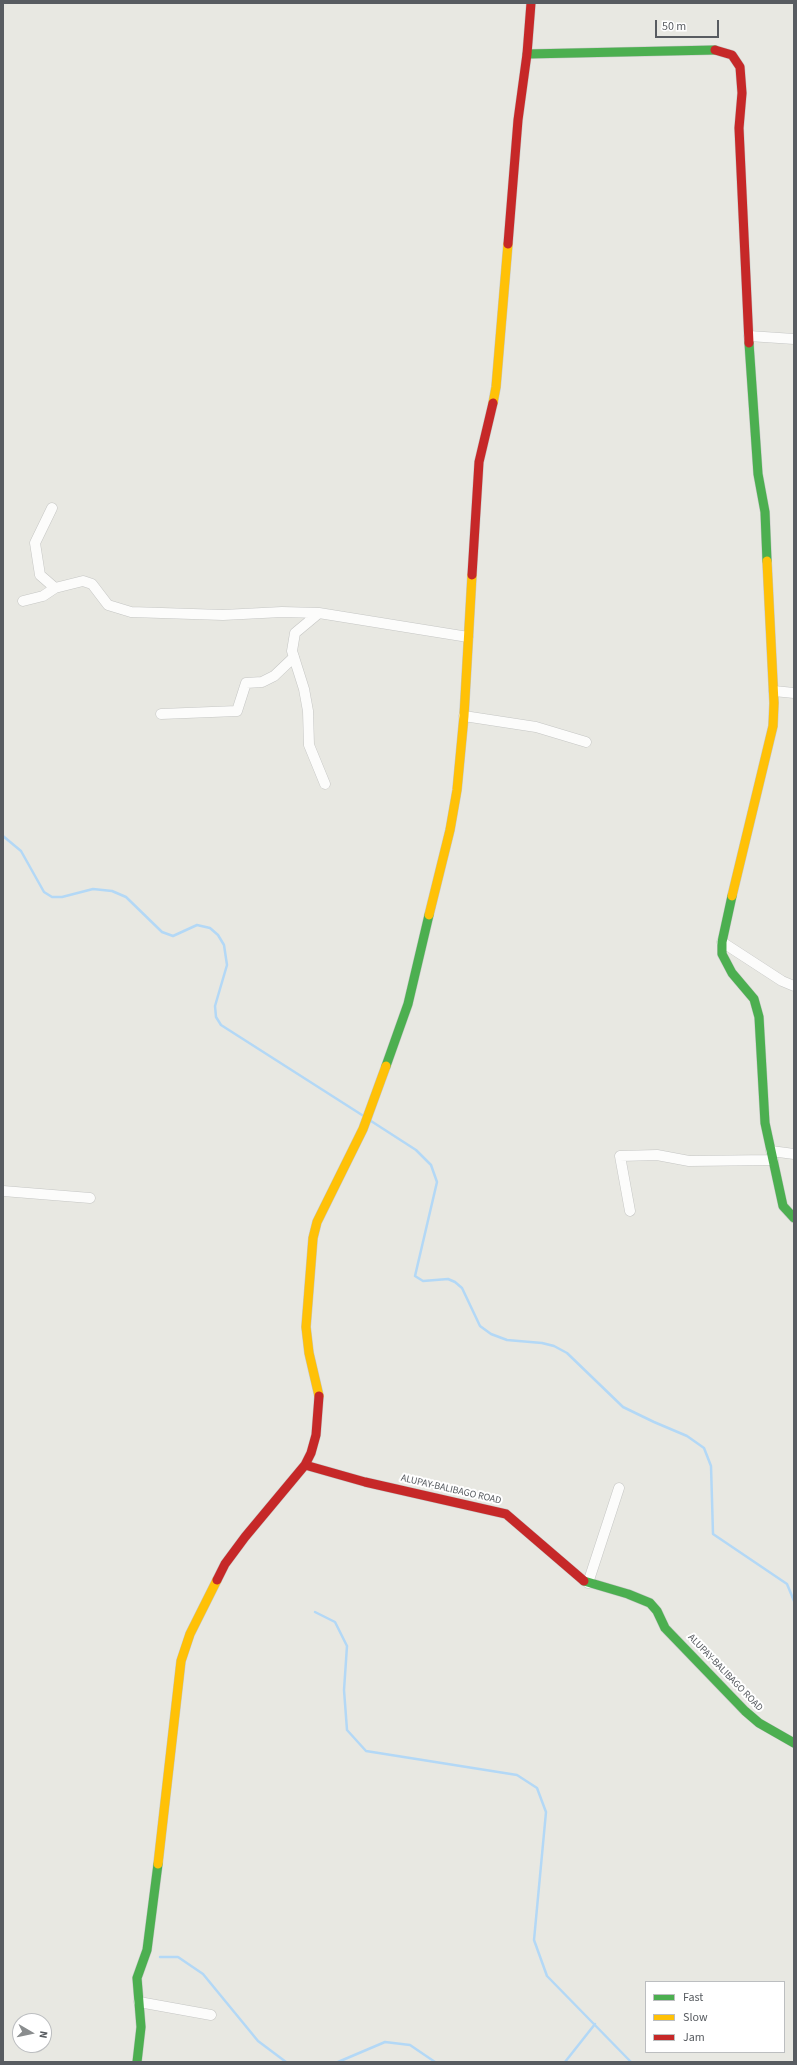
<!DOCTYPE html>
<html>
<head>
<meta charset="utf-8">
<style>
  body { margin:0 }
  #map { position:relative; width:797px; height:2065px; overflow:hidden; background:#e8e8e2; font-family:"Source Sans 3",sans-serif }
  canvas { display:block }
  .frame { position:absolute; inset:0; border:4px solid #585c61; pointer-events:none }
  .legend { position:absolute; left:645px; top:1981px; width:140px; height:72px; box-sizing:border-box; background:#fff; border:1px solid #bcbec0; margin:0; padding:5px 7px; list-style:none; font-size:12px; color:#585c61 }
  .legend li { display:flex; align-items:center; gap:8px; height:20px }
  .legend b { width:20px; border:1px solid #bcbec0 }
  .north { position:absolute; left:12px; top:2013px; width:40px; height:40px; box-sizing:border-box; background:#fff; border:1px solid #bcbec0; border-radius:50%; rotate:99deg; font-size:11px; font-weight:700; line-height:16px; text-align:center; color:#585c61 }
  .north::after { content:''; display:block; margin:auto; width:14px; height:18px; background:#8a8d8e; clip-path:polygon(50% 0,100% 100%,50% 72%,0 100%) }
  .scale { position:absolute; left:655px; top:20px; width:64px; height:18px; box-sizing:border-box; border:2px solid #585c61; border-top:0; padding-left:5px; font-size:12px; line-height:14px; white-space:nowrap; color:#585c61; -webkit-text-stroke:3px #fff; paint-order:stroke }
</style>
</head>
<body>
<div id="map">
<canvas width="797" height="2065"></canvas>
<div class="frame"></div>
<ul class="legend">
<li><b style="height:5px;background:#4caf50"></b>Fast</li>
<li><b style="height:5px;background:#ffc107"></b>Slow</li>
<li><b style="height:5px;background:#c62828"></b>Jam</li>
</ul>
<div class="north">N</div>
<div class="scale">50 m</div>
</div>
<script>
const ctx = document.querySelector('canvas').getContext('2d');
ctx.lineJoin = 'round';
const shape = rows => new Path2D(rows.map(r => 'M' + r).join(''));
function strokePath(path, color, width, dash) { ctx.strokeStyle = color; ctx.lineWidth = width; ctx.lineCap = dash ? 'butt' : 'round'; ctx.setLineDash(dash || []); ctx.stroke(path); }
function write(font, color, halo, rows, align = 'center') {
  ctx.font = font + ' "Source Sans 3",sans-serif'; ctx.lineWidth = 4; ctx.setLineDash([]); ctx.textBaseline = 'middle'; ctx.strokeStyle = halo; ctx.fillStyle = color; for (const [text, x, y, turn = 0] of rows) {
    ctx.save(); ctx.translate(x, y); ctx.rotate((+turn || 0) * Math.PI / 180); ctx.textAlign = isNaN(turn) ? turn : align; if (halo) ctx.strokeText(text, 0, 0); ctx.fillText(text, 0, 0); ctx.restore();
  }
}
strokePath(shape([
  [3,836,21,851,44,892,52,897,62,897,93,889,112,891,126,897,162,932,173,936,197,925,210,928,218,935,224,945,227,965,215,1006,216,1017,221,1025,362,1115],
  [371,1121,416,1150,431,1165,437,1182,415,1276,423,1281,448,1279,455,1282,462,1288,480,1326,491,1334,507,1340,542,1343,554,1346,567,1353,623,1407,654,1422,687,1436,704,1448,711,1466,713,1534,787,1584,794,1601],
  [315,1612,335,1622,347,1646,344,1690,347,1730,366,1751,517,1775,537,1788,546,1812,534,1940,547,1976,631,2062],
  [160,1957,178,1957,203,1974,258,2041,286,2062],
  [338,2062,385,2042,410,2045,435,2062],
  [565,2062,595,2024]
]), '#b3d8f6', 2.5);
const street = shape([
  [749,336,794,339],
  [52,508,35,543,40,575,55,588],
  [23,601,43,596,55,588,83,581,92,584,108,605,131,612,223,615,282,612,319,613,468,637],
  [319,613,295,633,292,651,304,689,308,711,309,745,325,784],
  [774,691,794,693],
  [161,714,237,711,246,683,262,682,274,676,294,657],
  [464,716,536,727,586,742],
  [722,942,782,981,794,986],
  [771,1151,794,1154],
  [3,1191,90,1198],
  [630,1211,620,1156,657,1155,689,1161,773,1160],
  [588,1583,619,1488],
  [139,2002,211,2015]
]);
const fast = shape([
  [527,54,715,50],
  [749,343,758,474,765,512,767,561],
  [732,896,722,942,722,954,732,973,754,999,759,1017,765,1123,783,1206,794,1218],
  [386,1066,408,1004,429,915],
  [584,1581,628,1594,650,1603,657,1611,665,1628,745,1711,759,1723,794,1743],
  [137,2062,141,2027,137,1978,147,1950,158,1864]
]);
const slow = shape([
  [493,403,496,387,508,244],
  [732,896,773,726,774,703,767,561],
  [429,915,450,830,457,790,464,716,472,575],
  [319,1396,309,1353,306,1327,313,1238,317,1222,363,1129,386,1066],
  [158,1864,181,1661,190,1634,217,1580]
]);
const jam = shape([
  [715,50,732,55,740,67,742,93,739,128,749,343],
  [508,244,518,120,527,54,531,3],
  [472,575,479,462,493,403],
  [305,1465,365,1482,506,1514,584,1581],
  [217,1580,225,1564,245,1537,305,1465,311,1453,316,1435,319,1396]
]);
strokePath(street, '#c5c6c4', 11);
strokePath(fast, '#c5c7c6', 10);
strokePath(slow, '#c5c7c6', 10);
strokePath(jam, '#c5c7c6', 10);
strokePath(street, '#fcfcfb', 10);
strokePath(fast, '#4caf50', 9);
strokePath(slow, '#ffc107', 9);
strokePath(jam, '#c62828', 9);
write('10px', '#585c61', '#fff', [
  ["ALUPAY-BALIBAGO ROAD",451,1490,13],
  ["ALUPAY-BALIBAGO ROAD",725,1673,46]
]);
</script>
</body>
</html>
